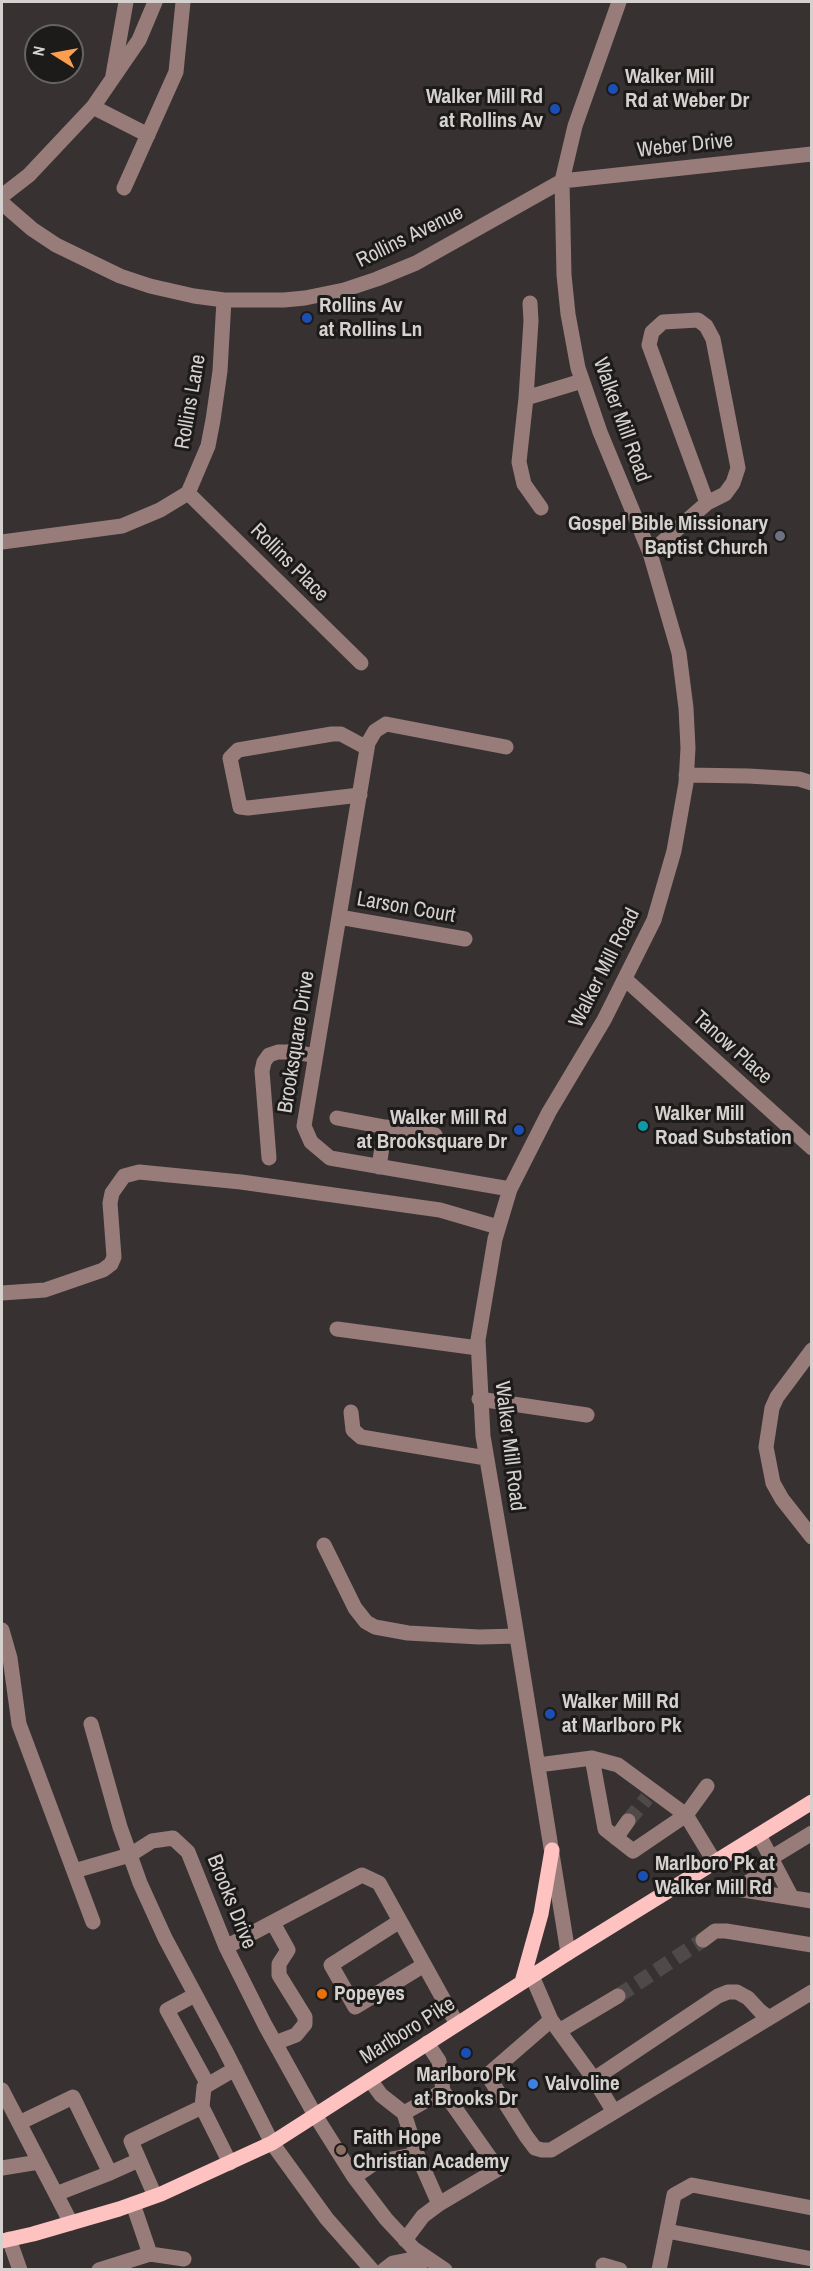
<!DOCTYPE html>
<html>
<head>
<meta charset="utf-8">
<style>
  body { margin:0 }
  #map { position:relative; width:813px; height:2271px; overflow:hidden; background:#373231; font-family:"Archivo Narrow",sans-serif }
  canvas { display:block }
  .frame { position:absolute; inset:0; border:3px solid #d4d1cf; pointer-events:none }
  .north { position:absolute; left:24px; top:24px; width:60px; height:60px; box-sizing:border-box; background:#1d1b1a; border:2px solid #666462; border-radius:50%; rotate:281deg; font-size:16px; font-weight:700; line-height:24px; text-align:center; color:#d4d1cf }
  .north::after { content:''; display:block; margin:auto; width:21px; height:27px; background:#fb9e50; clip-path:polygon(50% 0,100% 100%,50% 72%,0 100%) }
</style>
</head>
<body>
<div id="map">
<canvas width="813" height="2271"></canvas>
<div class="frame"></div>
<div class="north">N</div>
</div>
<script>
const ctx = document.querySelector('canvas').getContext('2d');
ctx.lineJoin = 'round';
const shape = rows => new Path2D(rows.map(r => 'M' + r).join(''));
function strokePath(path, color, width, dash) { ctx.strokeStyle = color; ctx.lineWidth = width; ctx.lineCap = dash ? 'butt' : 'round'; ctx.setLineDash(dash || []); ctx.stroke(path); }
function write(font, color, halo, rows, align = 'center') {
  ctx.font = font + ' "Archivo Narrow",sans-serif'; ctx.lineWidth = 6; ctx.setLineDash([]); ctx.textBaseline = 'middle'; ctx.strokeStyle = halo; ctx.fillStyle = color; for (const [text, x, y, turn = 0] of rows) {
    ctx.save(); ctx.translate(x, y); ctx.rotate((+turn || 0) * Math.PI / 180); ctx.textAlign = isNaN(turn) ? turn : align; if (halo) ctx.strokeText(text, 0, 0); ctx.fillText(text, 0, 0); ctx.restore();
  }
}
strokePath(shape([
  [628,1821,647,1798],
  [618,1996,703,1940]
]), '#4f4a49', 15, [15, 8]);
strokePath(shape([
  [113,75,126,2],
  [93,107,148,135],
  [124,188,176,72,183,2],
  [2,196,29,175,93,107,139,40,155,2],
  [2,203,32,229,56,245,120,276,150,286,194,296,224,300,284,300,305,298,344,290,377,279,416,263,562,181,812,154],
  [530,303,531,321,526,398,519,462,524,484,541,508],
  [526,398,582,381],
  [188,493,361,663],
  [2,542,122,526,160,510,188,493,208,446,213,420,220,371,224,300],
  [650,553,707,503,649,345,652,332,663,322,698,320,706,326,713,339,738,468,733,483,725,494,707,503],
  [506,747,386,724,375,731,368,743,304,1126,311,1142,330,1158,510,1189],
  [686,775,748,776,799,779,812,783],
  [360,795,248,808,240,807,230,758,238,750,332,734,341,734,367,748],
  [339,917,465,939],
  [625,979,812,1148],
  [337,1118,385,1127,379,1167],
  [385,1127,435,1135],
  [269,1158,262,1071,264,1062,269,1055,278,1052,296,1052,315,1056],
  [2,1293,45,1290,103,1270,111,1264,114,1257,110,1203,112,1193,124,1176,139,1172,241,1182,440,1210,498,1227],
  [337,1329,478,1348],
  [812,1350,777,1397,772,1408,766,1447,773,1483,782,1499,812,1537],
  [479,1399,587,1415],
  [351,1412,353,1430,361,1437,486,1458],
  [324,1545,355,1608,366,1622,375,1627,408,1633,479,1637,517,1636],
  [2,1630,10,1658,19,1724,93,1922],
  [91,1724,120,1827,140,1883,165,1938,225,2050,272,2143,327,2219,372,2270],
  [592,1758,605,1829,633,1851,686,1815,714,1861],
  [538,1765,592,1758,618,1765,686,1815,707,1786],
  [759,1835,792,1898],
  [616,1838,628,1821],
  [771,1858,812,1833],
  [775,1866,737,1889,812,1901],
  [74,1871,130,1855,152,1841,173,1838,188,1852,226,1947,265,2025,315,2115,354,2177,386,2219,414,2249,445,2270],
  [400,1921,331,1965,355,2007,424,1965],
  [273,1923,288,1950,279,1964,279,1975,305,2017,305,2024,296,2035,275,2043],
  [703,1940,715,1931,726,1931,812,1945],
  [226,1947,362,1875,379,1883,457,2024],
  [568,1953,513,1612,483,1436,478,1340,495,1239,510,1189,549,1112,604,1020,654,920,674,851,686,783,688,748,686,708,679,653,650,553,600,432,578,368,568,314,564,275,562,181,575,126,619,2],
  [532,1976,551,2020,594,2079,614,2112,551,2150,542,2150,535,2148,526,2136,490,2079,491,2072,551,2020],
  [195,1995,167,2010,208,2085],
  [559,2031,618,1996],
  [594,2079,718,1996,728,1992,737,1992,748,1998,760,2011,769,2018],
  [2,2090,71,2223],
  [202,2107,204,2087,235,2069],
  [614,2112,812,1992],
  [404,2113,443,2091,439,2061,427,2043],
  [19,2123,73,2097,110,2173,56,2194],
  [417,2154,439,2204,498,2169,443,2091],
  [2,2168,39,2162],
  [110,2173,139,2160],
  [354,2177,376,2162,417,2154,404,2113,381,2095,370,2080],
  [155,2196,131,2141,202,2107,230,2163],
  [133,2204,150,2254],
  [667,2231,812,2259],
  [9,2239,20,2270],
  [405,2240,423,2216,439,2204],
  [603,2265,620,2270],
  [99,2270,150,2254,184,2259],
  [384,2270,393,2263,408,2260,420,2270],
  [659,2270,674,2195,692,2185,812,2208]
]), '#987c7a', 15);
strokePath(shape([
  [522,1982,541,1914,552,1850],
  [2,2241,33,2234,119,2209,161,2194,272,2143,568,1953,812,1802]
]), '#fec3c1', 15);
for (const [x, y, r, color] of [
  [613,89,6,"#1a4fb4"],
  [555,109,6,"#1a4fb4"],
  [307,318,6,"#1a4fb4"],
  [780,536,6,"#6b7280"],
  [643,1126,6,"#0f9aa8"],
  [519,1130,6,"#1a4fb4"],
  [550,1714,6,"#1a4fb4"],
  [643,1876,6,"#1a4fb4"],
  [322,1994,6,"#e8710a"],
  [466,2053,6,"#1a4fb4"],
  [533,2084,6,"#3f7fe0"],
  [341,2150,6,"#8d6e63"]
]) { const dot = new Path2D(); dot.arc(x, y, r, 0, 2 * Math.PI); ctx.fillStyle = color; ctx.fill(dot); strokePath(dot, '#1d1b1a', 2); }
write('bold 21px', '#d4d1cf', '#1d1b1a', [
  ["Walker Mill",625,77],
  ["Rd at Weber Dr",625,101],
  ["Walker Mill Rd",543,97,"right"],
  ["at Rollins Av",543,121,"right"],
  ["Rollins Av",319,306],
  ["at Rollins Ln",319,330],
  ["Gospel Bible Missionary",768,524,"right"],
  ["Baptist Church",768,548,"right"],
  ["Walker Mill",655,1114],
  ["Road Substation",655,1138],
  ["Walker Mill Rd",507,1118,"right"],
  ["at Brooksquare Dr",507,1142,"right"],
  ["Walker Mill Rd",562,1702],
  ["at Marlboro Pk",562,1726],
  ["Marlboro Pk at",655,1864],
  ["Walker Mill Rd",655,1888],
  ["Popeyes",334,1994],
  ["Marlboro Pk",466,2075,"center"],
  ["at Brooks Dr",466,2099,"center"],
  ["Valvoline",545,2084],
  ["Faith Hope",353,2138],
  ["Christian Academy",353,2162]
], 'left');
write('21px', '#d4d1cf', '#1d1b1a', [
  ["Weber Drive",685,146,-6],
  ["Rollins Avenue",410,237,-26],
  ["Rollins Lane",191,402,-80],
  ["Walker Mill Road",621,420,70],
  ["Rollins Place",289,563,45],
  ["Larson Court",406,908,10],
  ["Walker Mill Road",605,968,-63],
  ["Brooksquare Drive",297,1042,-81],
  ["Tanow Place",732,1048,42],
  ["Walker Mill Road",509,1446,83],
  ["Brooks Drive",231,1902,68],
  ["Marlboro Pike",408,2031,-32]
]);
</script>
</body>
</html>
